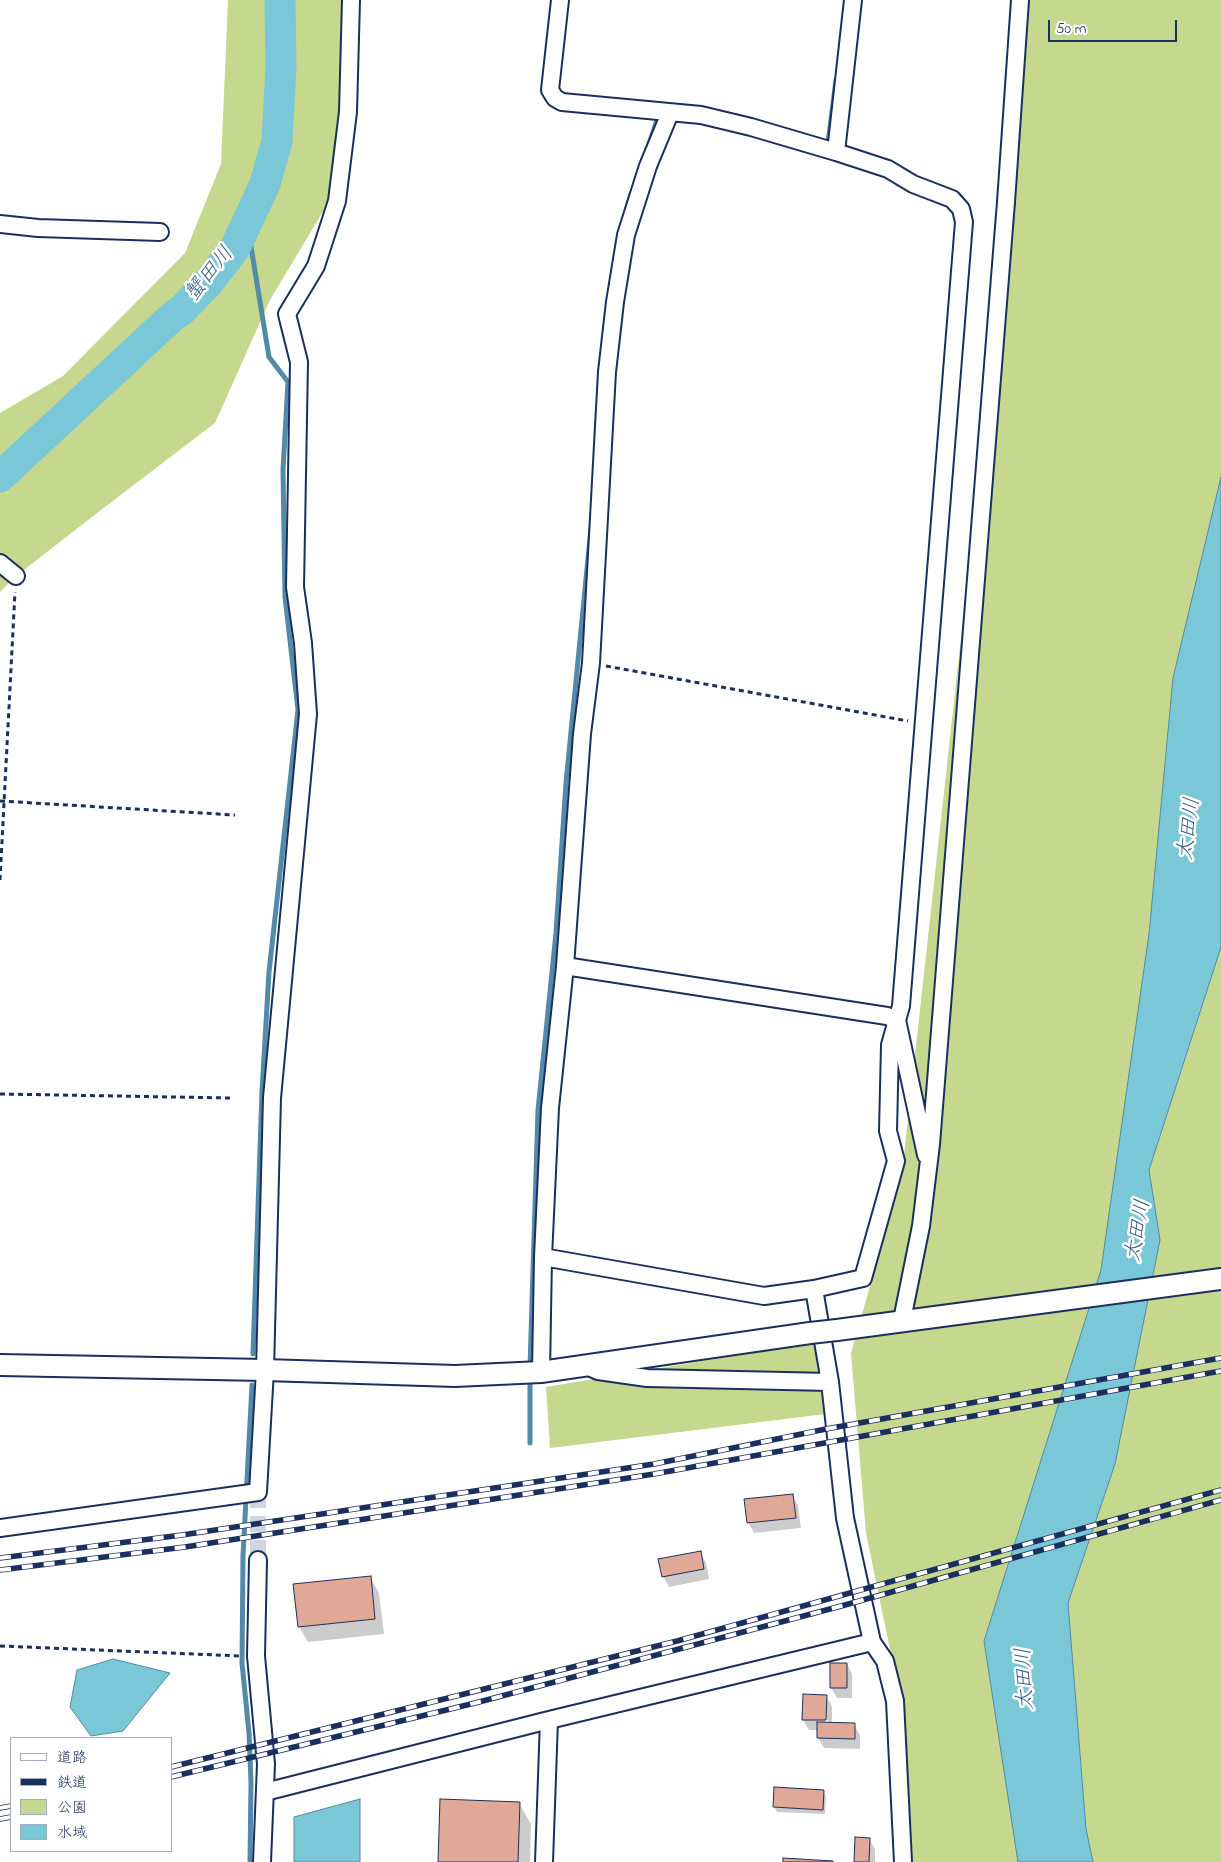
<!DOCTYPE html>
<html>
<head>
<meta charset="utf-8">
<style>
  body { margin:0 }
  #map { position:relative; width:1221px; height:1862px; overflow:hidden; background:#fff; font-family:"Indie Flower","Klee One",sans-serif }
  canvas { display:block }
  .legend { position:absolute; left:10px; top:1737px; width:162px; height:115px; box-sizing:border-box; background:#fff; border:1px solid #a4acbf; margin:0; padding:6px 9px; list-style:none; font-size:15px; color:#1b2f5e }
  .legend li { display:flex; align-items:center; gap:10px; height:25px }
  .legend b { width:25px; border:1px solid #a4acbf }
  .scale { position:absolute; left:1048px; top:20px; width:129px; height:22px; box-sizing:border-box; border:2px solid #1b2f5e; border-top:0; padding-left:6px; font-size:15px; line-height:18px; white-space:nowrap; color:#1b2f5e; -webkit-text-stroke:4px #fff; paint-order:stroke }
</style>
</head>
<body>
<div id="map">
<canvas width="1221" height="1862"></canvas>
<ul class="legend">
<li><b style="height:6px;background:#fff"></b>道路</li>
<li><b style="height:6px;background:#1b2f5e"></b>鉄道</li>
<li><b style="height:14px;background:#c5d88d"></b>公園</li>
<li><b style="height:14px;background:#79c7d7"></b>水域</li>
</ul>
<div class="scale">50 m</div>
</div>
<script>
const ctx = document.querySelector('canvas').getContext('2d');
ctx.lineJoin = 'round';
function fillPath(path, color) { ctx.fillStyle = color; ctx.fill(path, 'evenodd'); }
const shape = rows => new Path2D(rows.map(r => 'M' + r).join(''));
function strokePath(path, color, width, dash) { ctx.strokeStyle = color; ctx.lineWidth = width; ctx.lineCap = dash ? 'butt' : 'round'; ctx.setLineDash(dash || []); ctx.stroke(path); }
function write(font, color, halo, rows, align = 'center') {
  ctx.font = font + ' "Indie Flower","Klee One",sans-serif'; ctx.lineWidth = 5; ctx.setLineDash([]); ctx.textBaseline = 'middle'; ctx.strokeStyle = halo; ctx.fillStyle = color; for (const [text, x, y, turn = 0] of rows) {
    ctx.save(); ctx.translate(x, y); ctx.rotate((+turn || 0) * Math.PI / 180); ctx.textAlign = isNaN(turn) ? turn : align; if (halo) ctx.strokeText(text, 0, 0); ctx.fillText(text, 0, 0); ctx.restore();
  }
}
fillPath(shape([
  [228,0,344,0,342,80,328,203,270,300,215,423,114,500,16,576,0,592,0,413,63,376,185,253,221,164],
  [1026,0,1221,0,1221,1862,908,1862,905,1723,866,1533,851,1353,902,1173,1000,284],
  [817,1342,826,1414,550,1448,546,1387]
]), '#c5d88d');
const water = shape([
  [1221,477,1221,947,1149,1170,1160,1240,1115,1464,1068,1603,1086,1829,1093,1862,1018,1862,984,1641,1101,1270,1149,934,1173,678,1221,477],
  [113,1659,170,1673,123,1731,91,1736,70,1707,77,1670,113,1659],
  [360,1799,360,1862,294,1862,294,1817,360,1799]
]);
fillPath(water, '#79c7d7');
strokePath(water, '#538aa7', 1);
fillPath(shape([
  [792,1495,798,1505,801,1528,754,1533,748,1522],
  [700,1552,706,1563,709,1579,669,1587,663,1576],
  [370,1577,379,1593,384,1634,308,1642,299,1627],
  [847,1664,852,1674,852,1698,837,1698,831,1688],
  [826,1696,832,1706,832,1724,854,1725,860,1735,860,1749,824,1748,818,1738,818,1730,809,1730,803,1720],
  [824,1714,830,1724,827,1724,822,1716],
  [775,1789,823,1791,826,1796,825,1814,777,1812,774,1807],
  [519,1803,531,1824,530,1862,439,1862],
  [869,1839,875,1849,875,1862,855,1862]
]), '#0003');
strokePath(shape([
  [825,142,828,143,836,80],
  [649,144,657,120,662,116],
  [625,215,631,194],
  [247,222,269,357,288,382,283,470,285,597,298,710,269,972,262,1091,253,1354],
  [530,1367,538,1110,556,933,566,783,591,528],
  [530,1443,530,1376],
  [250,1862,251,1782,249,1733,242,1663,243,1556,252,1385]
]), '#538aa7', 5);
strokePath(shape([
  [0,477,172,317,182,310,208,283,235,248,265,184,277,141,281,68,280,0]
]), '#79c7d7', 31);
const building = shape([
  [793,1494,796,1518,747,1523,744,1499,793,1494],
  [701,1551,704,1569,662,1577,658,1559,701,1551],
  [371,1576,375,1619,298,1627,293,1584,371,1576],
  [830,1663,847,1663,847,1688,830,1688,830,1663],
  [803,1694,827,1695,826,1720,802,1720,803,1694],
  [817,1722,855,1723,855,1739,817,1738,817,1722],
  [774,1787,824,1790,823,1810,773,1807,774,1787],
  [440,1799,520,1802,518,1862,438,1862,440,1799],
  [855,1837,870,1838,869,1862,854,1862,855,1837],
  [783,1858,833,1861,833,1862,783,1862,783,1858]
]);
fillPath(building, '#e0a997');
strokePath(building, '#1b2f5e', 1);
strokePath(shape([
  [258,1492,258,1560]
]), '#d1d5df', 16, [16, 8]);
const minor = shape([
  [560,0,550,90,555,98,562,102,701,115,751,127,836,152],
  [0,224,38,228,160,232],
  [0,563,16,576],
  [565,966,887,1016,897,1020,926,1155],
  [543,1257,764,1296,814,1289,863,1278,896,1161,888,1131,890,1045,901,1006,964,222,961,209,952,199,913,184,888,169,836,152,853,0],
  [814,1289,830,1382,845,1518,872,1642,885,1661,895,1701,903,1862],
  [902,1320,921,1226,931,1144,1006,202,1020,0],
  [589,1367,598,1371,647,1378,830,1382],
  [541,1372,543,1257,550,1108,565,966,582,734,591,663,607,372,615,302,626,235,648,166,670,113],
  [0,1528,258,1492,265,1370,272,1098,308,714,303,643,295,587,299,362,287,314,316,266,337,201,348,112,351,0],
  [258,1560,256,1656,266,1764,262,1862],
  [265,1792,549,1720,872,1642],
  [544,1862,549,1720]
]);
const tertiary = shape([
  [837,1330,1221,1279],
  [0,1365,265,1370,455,1376,541,1372,810,1333]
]);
strokePath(minor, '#1b2f5e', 20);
strokePath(tertiary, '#1b2f5e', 24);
strokePath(shape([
  [606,666,908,721],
  [0,801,235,815],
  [0,880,15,592],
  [0,1094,232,1098],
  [0,1646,241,1656]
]), '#1b2f5e', 3, [5, 4]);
strokePath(minor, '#fff', 16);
strokePath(tertiary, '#fff', 20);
const rail = shape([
  [0,1558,182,1535,654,1464,826,1429,1221,1358],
  [0,1570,185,1547,654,1474,1221,1371],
  [171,1767,677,1641,1221,1490],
  [171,1777,479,1702,845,1605,1221,1500],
  [0,1808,11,1806],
  [0,1819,11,1817]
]);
strokePath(rail, '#1b2f5e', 5.5);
strokePath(rail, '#fff', 4, [11]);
const tertiaryBridge = shape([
  [810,1333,837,1330]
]);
strokePath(tertiaryBridge, '#1b2f5e', 24, []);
strokePath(tertiaryBridge, '#fff', 20);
write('italic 21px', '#375d82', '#fff', [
  ["蟹田川",211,275,-51],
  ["太田川",1191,829,-83],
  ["太田川",1140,1231,-80],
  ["太田川",1027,1679,-93]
]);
</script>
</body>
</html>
